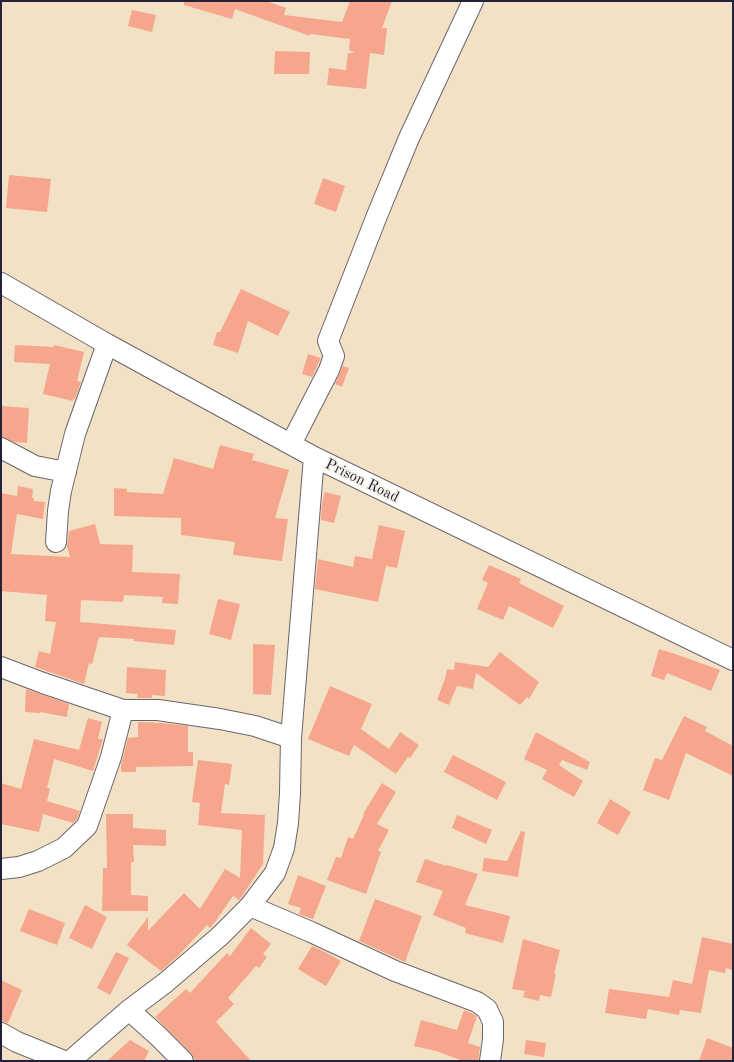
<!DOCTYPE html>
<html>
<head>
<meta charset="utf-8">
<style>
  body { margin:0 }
  #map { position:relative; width:734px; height:1062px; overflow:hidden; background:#f2e1c5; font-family:"Old Standard TT",serif }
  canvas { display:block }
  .frame { position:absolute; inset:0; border:2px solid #22223b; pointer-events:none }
</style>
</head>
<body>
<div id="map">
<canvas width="734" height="1062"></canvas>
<div class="frame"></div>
</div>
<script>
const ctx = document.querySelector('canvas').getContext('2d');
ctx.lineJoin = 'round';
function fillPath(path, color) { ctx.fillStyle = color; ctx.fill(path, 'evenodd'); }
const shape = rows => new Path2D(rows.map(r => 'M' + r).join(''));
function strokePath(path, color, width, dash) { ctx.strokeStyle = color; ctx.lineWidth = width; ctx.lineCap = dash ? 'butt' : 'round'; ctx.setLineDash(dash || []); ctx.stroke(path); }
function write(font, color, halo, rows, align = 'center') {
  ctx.font = font + ' "Old Standard TT",serif'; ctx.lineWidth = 4; ctx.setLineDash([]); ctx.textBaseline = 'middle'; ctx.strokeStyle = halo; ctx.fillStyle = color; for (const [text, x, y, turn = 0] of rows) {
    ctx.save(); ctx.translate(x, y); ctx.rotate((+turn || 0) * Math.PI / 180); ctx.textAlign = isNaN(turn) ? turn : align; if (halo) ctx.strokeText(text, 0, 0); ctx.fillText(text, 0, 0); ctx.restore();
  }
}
fillPath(shape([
  [184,1,266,1,286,8,284,15,342,22,350,1,392,1,382,28,387,28,384,55,370,53,366,89,327,85,329,68,346,70,348,53,355,53,349,50,350,39,310,34,310,36,235,9,232,19,184,5],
  [132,10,156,15,152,32,128,26],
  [275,51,310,52,309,74,274,74],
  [9,175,51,179,47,212,6,208],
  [323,178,345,186,336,212,314,204],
  [241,289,290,312,278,336,248,321,238,353,213,345,217,332,220,332],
  [15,345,54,347,54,345,84,352,77,381,81,382,75,399,73,399,73,401,43,394,50,364,14,362],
  [308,354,321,358,312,377,302,374],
  [343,366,349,368,342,387,335,384],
  [1,406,29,408,27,443,14,442,1,436],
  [220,445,254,454,252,460,289,470,275,518,288,519,282,561,233,555,235,542,181,535,181,518,114,516,114,488,127,489,127,492,163,494,174,458,213,469],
  [18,486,33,489,32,498,34,498,34,501,45,502,43,519,17,514,11,554,70,557,67,546,69,531,95,524,100,544,133,545,132,572,180,574,178,604,162,603,163,597,124,595,123,602,81,600,80,622,176,630,174,645,134,641,134,639,99,637,92,664,89,663,84,684,35,667,39,651,50,654,56,622,45,621,47,595,1,591,1,493,17,496],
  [325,492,341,496,334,523,321,520,322,503],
  [379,525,405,531,397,568,386,566,378,602,315,589,318,559,353,567,355,556,372,559],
  [489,565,521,579,519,583,564,606,553,628,509,606,503,620,477,609,488,583,482,580],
  [218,599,240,604,231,640,209,634],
  [253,644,275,645,271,695,253,694],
  [659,649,678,655,720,670,711,691,667,673,664,680,651,676],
  [500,652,539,682,529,699,527,697,520,705,476,673,473,689,457,686,449,705,437,700,445,679,447,669,454,670,455,662,488,667],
  [127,667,166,670,165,696,152,695,152,698,137,698,138,694,126,693],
  [330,686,372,704,361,729,389,749,400,732,419,745,410,758,408,757,396,774,354,745,349,756,308,739],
  [26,689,69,704,67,717,40,712,40,713,25,712],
  [684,716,707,727,705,731,733,746,733,776,686,753,669,800,643,790,655,758,662,760],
  [88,718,102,722,98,739,103,739,93,771,54,759,47,788,50,788,47,801,80,811,77,819,73,823,43,814,39,832,1,824,1,783,21,789,34,739,79,750],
  [138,722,162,723,188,726,188,752,193,752,193,766,136,767,136,772,121,772,121,765,128,738,138,737],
  [536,732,590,762,587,770,562,760,559,765,583,781,574,797,542,779,547,770,524,759],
  [453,755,506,782,497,800,444,772],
  [198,760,232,764,229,785,225,784,221,813,265,815,263,864,241,898,239,900,233,896,215,922,210,928,207,925,177,957,161,971,127,945,148,917,148,931,184,893,200,909,225,869,240,878,242,830,198,825,200,803,192,802],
  [382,783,396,792,377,824,389,830,378,851,381,852,366,894,327,880,336,857,341,858,348,837,353,839,364,815,363,814],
  [610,799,631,812,618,835,597,823],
  [106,814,133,814,133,828,166,830,166,846,133,845,134,862,131,862,131,895,148,896,148,911,102,911,103,868,107,868],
  [457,815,492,830,486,844,452,828],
  [521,831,525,832,518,877,482,871,484,858,507,861],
  [425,859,447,866,447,865,478,874,465,905,510,916,503,943,465,933,466,928,433,915,443,891,416,882],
  [298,875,326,886,313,919,299,914,301,908,288,904],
  [375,899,422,916,405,962,359,941],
  [85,905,107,917,92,949,69,938],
  [29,909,65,923,57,945,20,931],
  [251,928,271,944,263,954,267,957,259,968,256,966,228,998,234,1004,216,1022,251,1061,196,1061,191,1053,155,1017,186,989,190,993,227,953,230,956],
  [702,937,733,944,733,970,726,968,725,973,709,970,701,1013,680,1010,679,1015,648,1009,646,1019,605,1013,609,989,669,997,673,980,692,984],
  [523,939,560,950,554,974,556,974,551,997,540,995,539,1001,523,997,525,991,512,989],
  [312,946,325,952,341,961,326,986,298,969],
  [116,952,129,958,110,995,97,988],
  [1,980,22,990,8,1023,1,1021],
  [464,1010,471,1013,477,1016,468,1043,480,1047,478,1061,463,1061,436,1051,414,1046,421,1020,457,1030],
  [707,1038,733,1048,733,1061,699,1061],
  [130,1040,149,1051,144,1061,107,1061],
  [526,1040,546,1043,544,1057,524,1054]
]), '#f5a68c');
const minor = shape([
  [1,283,107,344,314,457,733,660],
  [291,444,329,370,334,356,328,341,376,218,409,138,473,1],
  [1,448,35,466,66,472],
  [56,542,58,511,61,491,75,434,107,344],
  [1,667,43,683,123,710,158,710,220,719,255,726,291,738],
  [1,869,19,867,38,861,64,848,87,826,111,757,123,710],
  [250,906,311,932,395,971,477,1002,487,1009,493,1022,493,1039,490,1061],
  [129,1010,158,1036,183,1061],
  [1,1033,17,1042,64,1061],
  [70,1061,129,1010,165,983,220,936,250,906,275,873,284,848,288,823,290,793,291,738,314,457]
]);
strokePath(minor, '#6b656b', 22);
strokePath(minor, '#fff', 20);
write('15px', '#22223b', '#f7f3e8', [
  ["Prison Road",362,481,26]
]);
</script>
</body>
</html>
